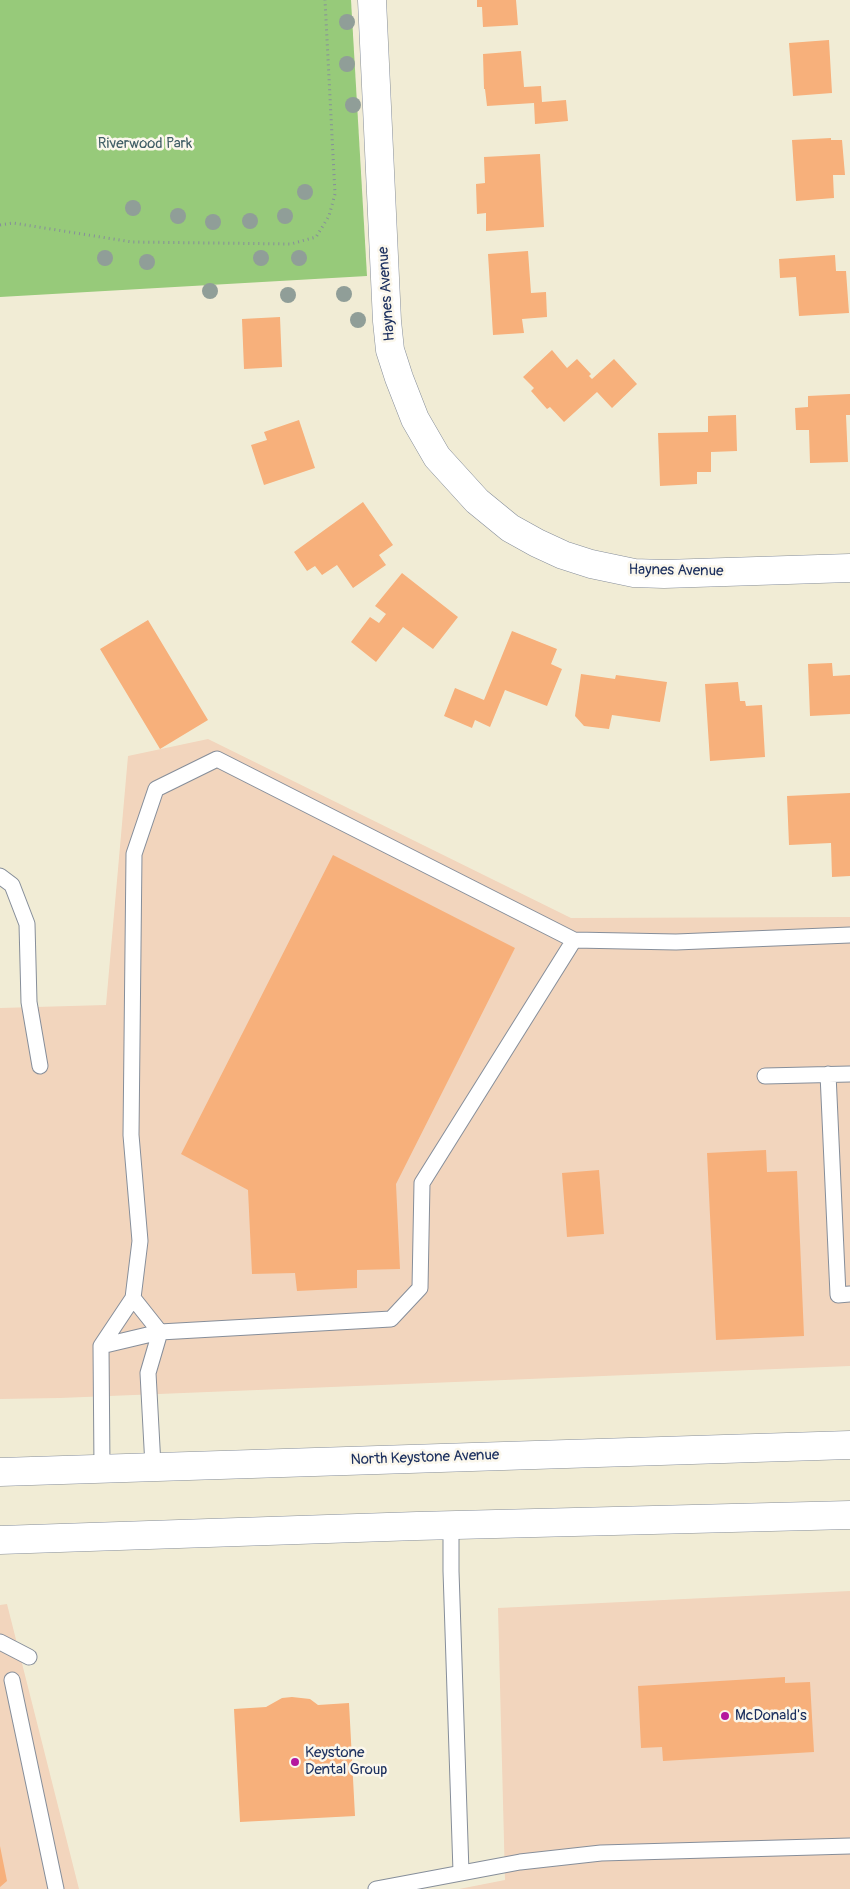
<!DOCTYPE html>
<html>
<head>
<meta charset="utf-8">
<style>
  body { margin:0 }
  canvas { display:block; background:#f1ecd5 }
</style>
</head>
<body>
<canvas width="850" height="1889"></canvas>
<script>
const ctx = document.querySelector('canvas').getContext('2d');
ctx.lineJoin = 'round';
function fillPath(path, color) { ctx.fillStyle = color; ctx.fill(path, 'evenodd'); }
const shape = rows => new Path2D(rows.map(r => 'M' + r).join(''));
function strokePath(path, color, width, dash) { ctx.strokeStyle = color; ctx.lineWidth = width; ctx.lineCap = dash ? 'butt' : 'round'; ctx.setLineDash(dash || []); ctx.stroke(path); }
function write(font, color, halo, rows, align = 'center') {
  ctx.font = font + ' Pangolin,sans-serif'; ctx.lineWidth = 5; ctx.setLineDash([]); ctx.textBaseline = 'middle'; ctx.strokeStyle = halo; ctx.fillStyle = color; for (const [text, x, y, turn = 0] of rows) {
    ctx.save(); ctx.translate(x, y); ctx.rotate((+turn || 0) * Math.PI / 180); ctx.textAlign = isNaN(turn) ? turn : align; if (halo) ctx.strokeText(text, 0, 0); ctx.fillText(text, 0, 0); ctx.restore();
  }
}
fillPath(shape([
  [208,739,571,918,850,917,850,1366,60,1398,0,1399,0,1008,106,1005,128,756],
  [850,1591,850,1889,459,1889,505,1880,498,1608],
  [7,1604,79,1889,0,1889,0,1605]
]), '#f2d5bd');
fillPath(shape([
  [0,0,351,0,367,276,0,297]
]), '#97ca7a');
fillPath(shape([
  [477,0,516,0,518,25,483,27,482,7,477,7],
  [829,40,832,93,793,96,789,43],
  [521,51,524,87,541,86,542,102,566,100,568,121,535,124,534,103,487,106,485,89,484,89,483,54],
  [831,138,831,140,842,140,845,175,833,175,834,198,796,201,792,140],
  [540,154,544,227,486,231,486,213,477,214,476,184,485,183,484,157],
  [528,251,531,293,546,292,547,317,522,319,524,333,493,335,488,254],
  [835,255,836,271,846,271,849,313,799,316,796,277,780,278,779,259],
  [280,317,282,367,244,369,242,319],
  [552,350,567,368,577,359,591,374,589,376,592,379,614,359,637,384,612,408,597,392,564,422,550,407,547,409,531,391,534,388,523,377],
  [850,394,850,415,846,415,848,462,810,463,809,430,796,430,795,408,808,407,808,396],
  [736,415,737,451,711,452,711,472,697,472,697,484,660,486,658,433,708,432,708,416],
  [299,420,315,468,264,485,251,445,267,440,264,432],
  [363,502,393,545,379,555,386,565,353,588,337,565,322,575,315,566,307,571,294,552],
  [402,573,458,617,433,649,403,627,376,662,351,642,370,617,379,623,386,614,375,606],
  [148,620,208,720,160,749,100,649],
  [512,631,557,649,551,664,562,669,547,706,505,690,490,727,475,720,472,728,444,716,455,688,484,700],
  [832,663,833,676,850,675,850,714,810,716,808,664],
  [581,674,615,679,616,675,667,682,660,722,612,715,609,729,584,726,575,716],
  [738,682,740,701,745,701,746,706,762,705,765,757,710,761,705,684],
  [850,793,850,876,832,877,831,843,789,845,787,796],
  [333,855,515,948,396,1184,400,1269,357,1270,357,1288,297,1291,295,1273,252,1274,248,1190,181,1154],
  [766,1150,767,1172,797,1171,804,1336,716,1340,707,1153],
  [599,1170,604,1234,567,1237,562,1173],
  [785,1677,785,1683,810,1682,814,1752,663,1761,662,1747,641,1748,638,1686],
  [292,1697,310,1699,318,1705,349,1703,355,1816,240,1822,234,1709,266,1707,282,1698],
  [0,1846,7,1881,0,1887]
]), '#f7b07b');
const service = shape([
  [0,876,12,885,27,924,29,1002,40,1066],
  [828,1074,838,1295,850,1294],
  [765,1076,850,1074],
  [101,1346,160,1332,133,1298],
  [153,1466,148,1373,160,1332,391,1319,420,1288,422,1183,574,940,676,942,850,935],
  [102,1468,101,1346,133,1298,140,1241,131,1135,134,854,156,789,217,759,574,940],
  [451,1526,451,1571,461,1872],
  [0,1642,29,1657],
  [12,1680,56,1889],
  [376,1889,520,1862,601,1853,850,1846]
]);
const minor = shape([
  [372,0,387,321,390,350,399,378,415,419,437,457,477,501,510,528,537,543,563,555,591,564,634,573,664,574,850,568]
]);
const primary = shape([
  [0,1472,850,1445],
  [0,1540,417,1526,850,1515]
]);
strokePath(service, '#868e9a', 17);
strokePath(minor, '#868e9a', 29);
strokePath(primary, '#868e9a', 29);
strokePath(shape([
  [0,225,13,223,132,242,291,244,316,237,329,216,335,194,325,0]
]), '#868e9a', 3, [1, 4]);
strokePath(service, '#fff', 15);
strokePath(minor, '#fff', 28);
strokePath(primary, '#fff', 28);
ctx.fillStyle = '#909e98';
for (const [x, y] of [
  [347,22],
  [347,64],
  [353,105],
  [305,192],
  [133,208],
  [178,216],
  [285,216],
  [250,221],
  [213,222],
  [105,258],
  [261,258],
  [299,258],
  [147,262],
  [210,291],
  [344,294],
  [288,295],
  [358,320]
]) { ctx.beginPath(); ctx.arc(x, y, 8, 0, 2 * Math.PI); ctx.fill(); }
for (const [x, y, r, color] of [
  [725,1716,5,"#b5179e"],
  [295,1762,5,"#b5179e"]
]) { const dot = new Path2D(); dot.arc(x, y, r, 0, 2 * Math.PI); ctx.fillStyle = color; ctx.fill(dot); strokePath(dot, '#fbf7ec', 2); }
write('15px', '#405e66', '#fbf7ec', [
  ["Riverwood Park",145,144]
]);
write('15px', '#1b2f5e', '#fbf7ec', [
  ["Haynes Avenue",387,294,-94],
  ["Haynes Avenue",676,571,1],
  ["North Keystone Avenue",425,1458,-2]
]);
write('15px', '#1b2f5e', '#fbf7ec', [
  ["McDonald's",735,1716],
  ["Keystone",305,1753],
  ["Dental Group",305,1770]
], 'left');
</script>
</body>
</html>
